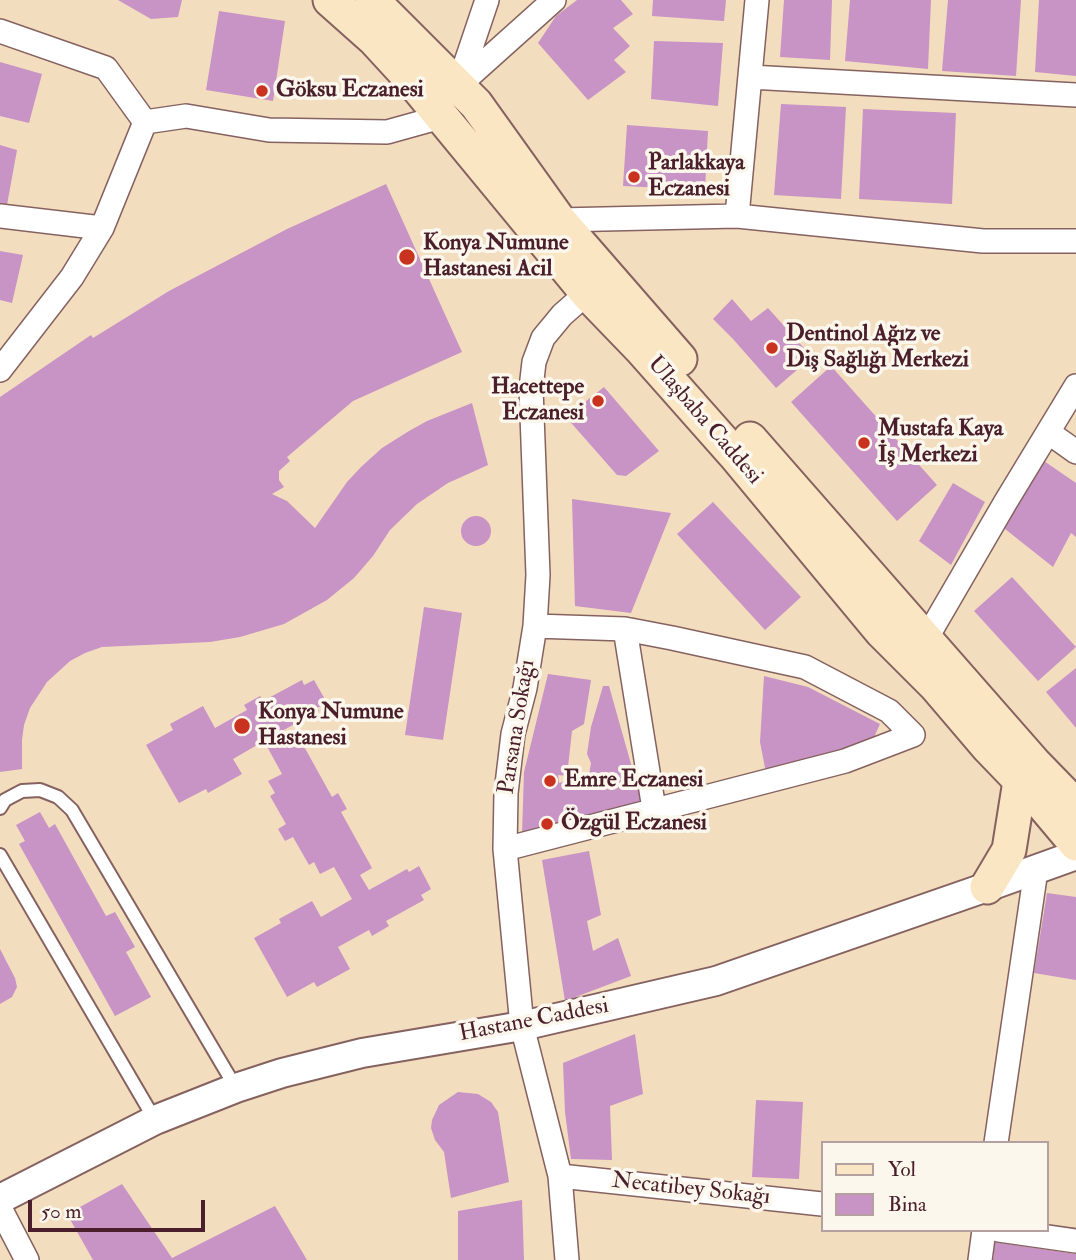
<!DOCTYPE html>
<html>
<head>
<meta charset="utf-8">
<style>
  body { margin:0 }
  #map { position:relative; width:1076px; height:1260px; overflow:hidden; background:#f3ddbf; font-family:"IM FELL Double Pica",serif }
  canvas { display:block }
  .legend { position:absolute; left:821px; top:1141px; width:228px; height:91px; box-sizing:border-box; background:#fbf7ec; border:2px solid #b4a19f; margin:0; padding:9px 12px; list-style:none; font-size:21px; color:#4a1f2b }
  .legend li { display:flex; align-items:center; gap:14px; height:35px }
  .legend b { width:35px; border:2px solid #b4a19f }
  .scale { position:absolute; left:28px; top:1200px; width:177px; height:32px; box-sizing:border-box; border:4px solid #4a1f2b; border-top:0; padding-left:9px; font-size:21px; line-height:24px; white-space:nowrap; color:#4a1f2b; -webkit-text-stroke:5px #fbf7ec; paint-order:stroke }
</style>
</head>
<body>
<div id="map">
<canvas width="1076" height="1260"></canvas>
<ul class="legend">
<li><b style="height:9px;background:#fbe6c4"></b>Yol</li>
<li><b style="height:19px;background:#c893c5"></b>Bina</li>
</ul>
<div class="scale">50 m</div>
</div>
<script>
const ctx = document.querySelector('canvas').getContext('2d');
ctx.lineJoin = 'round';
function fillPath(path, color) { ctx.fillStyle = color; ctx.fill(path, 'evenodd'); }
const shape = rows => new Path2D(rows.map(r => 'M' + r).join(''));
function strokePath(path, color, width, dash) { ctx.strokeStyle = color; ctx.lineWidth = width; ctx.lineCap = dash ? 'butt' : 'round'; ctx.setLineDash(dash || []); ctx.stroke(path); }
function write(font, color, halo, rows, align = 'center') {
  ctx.font = font + ' "IM FELL Double Pica",serif'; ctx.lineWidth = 7; ctx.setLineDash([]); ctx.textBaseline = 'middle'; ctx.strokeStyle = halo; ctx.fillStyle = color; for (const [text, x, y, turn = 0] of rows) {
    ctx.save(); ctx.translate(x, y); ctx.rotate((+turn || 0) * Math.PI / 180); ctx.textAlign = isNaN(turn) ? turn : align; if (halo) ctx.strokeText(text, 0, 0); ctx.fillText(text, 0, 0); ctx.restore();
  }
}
fillPath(shape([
  [118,0,182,0,178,17,151,19],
  [577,0,621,0,633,14,613,28,630,46,614,60,626,72,588,100,538,43,556,16],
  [653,0,726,0,724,21,652,16],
  [784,0,832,0,830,60,780,57],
  [850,0,931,0,928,69,845,61],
  [948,0,1021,0,1016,76,942,71],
  [1039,0,1076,0,1076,76,1035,72],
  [219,11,285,21,273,101,206,90],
  [654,41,723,43,718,106,651,99],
  [0,62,42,74,29,123,0,116],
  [781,104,846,107,841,199,774,195],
  [863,109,956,113,952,204,859,199],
  [627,125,708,131,705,190,623,186],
  [0,145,17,150,7,205,0,203],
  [386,184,462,352,353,401,287,457,290,461,279,471,279,480,284,487,272,494,287,501,315,528,347,482,361,467,382,448,409,431,427,421,472,403,488,465,448,483,417,504,390,530,373,556,354,578,327,600,284,624,240,637,210,642,102,647,85,653,70,661,47,682,30,708,24,725,22,740,22,769,0,772,0,397,91,335,93,338,169,291,287,229],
  [0,251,23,255,12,303,0,300],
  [732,299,751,321,768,308,812,357,776,388,733,339,713,319],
  [831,366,937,485,897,521,791,402],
  [604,387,659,451,626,476,617,475,566,417],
  [1041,459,1076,483,1076,537,1071,533,1053,567,1000,525],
  [953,483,985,502,951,565,919,541],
  [572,499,671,513,631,613,575,606],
  [713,502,801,597,765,630,677,534],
  '461 531a15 15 0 1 1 30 0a15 15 0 1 1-30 0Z',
  [1012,577,1076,647,1038,681,974,611],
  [424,607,462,613,443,740,405,735],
  [1076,668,1076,728,1046,692],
  [548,674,591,680,584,724,572,731,567,776,558,775,559,783,589,775,591,763,587,754,591,727,603,686,609,686,642,803,522,834,524,772],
  [764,676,808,687,880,724,871,744,766,773,760,742],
  [302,680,304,685,314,680,327,703,317,708,319,711,280,732,289,747,301,741,332,797,338,793,347,809,341,812,372,868,360,875,369,890,407,869,409,872,419,866,431,889,421,895,424,900,386,921,389,926,372,936,369,930,338,947,350,969,317,987,314,982,287,997,254,938,281,923,279,919,312,901,321,917,352,899,334,867,320,874,314,862,309,865,293,837,285,841,278,829,286,824,270,796,275,793,268,781,282,774,264,741,233,759,242,774,208,793,206,789,179,803,146,745,173,730,170,724,203,706,215,728,247,710,244,705,260,696,263,701],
  [40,812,49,828,55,824,106,916,115,912,135,947,126,952,151,997,115,1016,19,844,25,841,16,825],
  [589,851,601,915,587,921,593,951,618,938,631,976,565,1001,542,860],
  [1047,893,1076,897,1076,980,1034,973],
  [0,949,15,978,17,987,12,997,0,1004],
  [635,1034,643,1094,610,1106,612,1160,571,1159,565,1112,563,1063],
  [458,1092,478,1094,491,1102,498,1112,509,1182,451,1198,444,1152,435,1140,431,1128,432,1120,439,1105],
  [756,1100,803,1102,799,1179,752,1177],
  [122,1184,172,1258,275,1206,307,1260,93,1260,67,1214],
  [522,1200,524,1260,458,1260,458,1211],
  [995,1242,1076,1254,1076,1260,993,1260]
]), '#c893c5');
const service = shape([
  [0,808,5,800,22,791,40,790,58,797,72,810,236,1088],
  [0,855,155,1120]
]);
const minor = shape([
  [757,0,737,216,983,241,1076,241],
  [0,31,106,68,145,122],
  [750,77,1076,95],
  [459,83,487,0],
  [458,86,554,0],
  [145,122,186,116,269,130,387,132,441,117],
  [0,216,102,228],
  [559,220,737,216],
  [0,370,72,277,102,228,145,122],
  [1048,432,1076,452],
  [625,629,654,809],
  [926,639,1005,503,1076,386],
  [505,849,845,761,913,735,889,711,805,667,672,638,625,629,535,626],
  [996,1143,1036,870],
  [560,1176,822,1204],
  [0,1208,27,1260],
  [999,1230,1076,1241],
  [567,1260,560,1176,522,1026,505,849,506,793,513,734,525,688,535,626,538,575,531,388,534,362,543,338,562,315,587,293],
  [980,1260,984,1230]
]);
const tertiary = shape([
  [0,1199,155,1120,236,1088,282,1073,362,1053,522,1026,716,981,987,887,1076,855]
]);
const secondary = shape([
  [330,0,375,40,409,77,587,293,642,350,735,455,881,631,936,686,988,747,1039,800,1076,844],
  [372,0,476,104,559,220,680,359],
  [750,439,1034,763,1076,806],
  [987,887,1009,850,1020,781]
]);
strokePath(service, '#85625f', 16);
strokePath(minor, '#85625f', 26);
strokePath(tertiary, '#85625f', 32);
strokePath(secondary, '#85625f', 37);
strokePath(service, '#fff', 12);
strokePath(minor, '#fff', 23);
strokePath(tertiary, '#fff', 28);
strokePath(secondary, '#fbe6c4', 33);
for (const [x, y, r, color] of [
  [262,91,7,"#c8321e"],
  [634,177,7,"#c8321e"],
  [407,257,9,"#c8321e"],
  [772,348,7,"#c8321e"],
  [598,401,7,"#c8321e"],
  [864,443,7,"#c8321e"],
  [242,726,9,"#c8321e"],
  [550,781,7,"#c8321e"],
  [547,824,7,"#c8321e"]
]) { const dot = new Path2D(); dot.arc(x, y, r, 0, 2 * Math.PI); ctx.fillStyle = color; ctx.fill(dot); strokePath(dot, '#fbf7ec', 2.5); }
write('bold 23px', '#4a1f2b', '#fbf7ec', [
  ["Göksu Eczanesi",276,91],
  ["Parlakkaya",648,164],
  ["Eczanesi",648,190],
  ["Konya Numune",423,244],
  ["Hastanesi Acil",423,270],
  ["Dentinol Ağız ve",786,335],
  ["Diş Sağlığı Merkezi",786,361],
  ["Hacettepe",584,388,"right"],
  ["Eczanesi",584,414,"right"],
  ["Mustafa Kaya",878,430],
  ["İş Merkezi",878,456],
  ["Konya Numune",258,713],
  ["Hastanesi",258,739],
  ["Emre Eczanesi",564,781],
  ["Özgül Eczanesi",561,824]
], 'left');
write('23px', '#4a1f2b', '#fbf7ec', [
  ["Ulaşbaba Caddesi",704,421,49],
  ["Parsana Sokağı",518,727,-81],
  ["Hastane Caddesi",534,1021,-11],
  ["Necatibey Sokağı",691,1190,6]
]);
</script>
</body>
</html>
